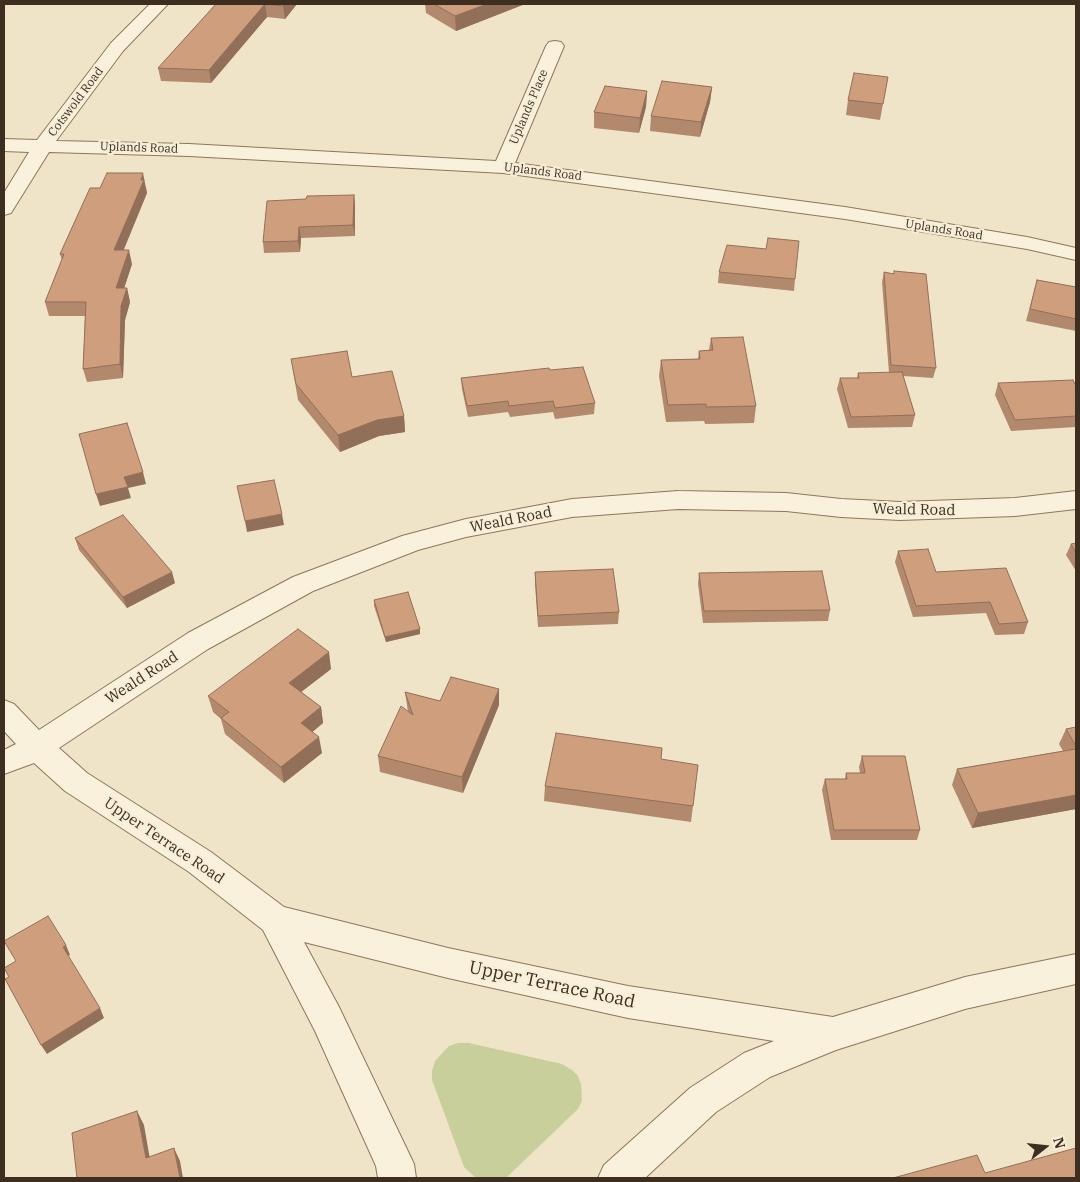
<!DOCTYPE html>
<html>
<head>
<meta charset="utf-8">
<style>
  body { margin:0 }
  #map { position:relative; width:1080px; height:1182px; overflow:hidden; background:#f0e4c8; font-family:"IBM Plex Serif",serif }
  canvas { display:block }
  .frame { position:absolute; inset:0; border:5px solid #3d2e20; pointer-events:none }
  .north { position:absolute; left:1020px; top:1122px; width:50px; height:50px; -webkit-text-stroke:4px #f7eed8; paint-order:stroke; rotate:74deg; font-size:14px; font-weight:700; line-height:20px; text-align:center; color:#3d2e20 }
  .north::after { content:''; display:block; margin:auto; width:18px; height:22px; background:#3d2e20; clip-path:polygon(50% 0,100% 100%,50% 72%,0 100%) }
</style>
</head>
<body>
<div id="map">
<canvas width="1080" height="1182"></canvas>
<div class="frame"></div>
<div class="north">N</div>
</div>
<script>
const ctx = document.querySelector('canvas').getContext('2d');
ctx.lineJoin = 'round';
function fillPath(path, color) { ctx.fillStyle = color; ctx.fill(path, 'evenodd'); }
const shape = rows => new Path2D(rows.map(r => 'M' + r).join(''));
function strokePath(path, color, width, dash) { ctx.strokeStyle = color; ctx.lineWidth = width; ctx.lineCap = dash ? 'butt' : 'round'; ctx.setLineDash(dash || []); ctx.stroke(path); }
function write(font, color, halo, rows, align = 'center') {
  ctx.font = font + ' "IBM Plex Serif",serif'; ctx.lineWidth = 4.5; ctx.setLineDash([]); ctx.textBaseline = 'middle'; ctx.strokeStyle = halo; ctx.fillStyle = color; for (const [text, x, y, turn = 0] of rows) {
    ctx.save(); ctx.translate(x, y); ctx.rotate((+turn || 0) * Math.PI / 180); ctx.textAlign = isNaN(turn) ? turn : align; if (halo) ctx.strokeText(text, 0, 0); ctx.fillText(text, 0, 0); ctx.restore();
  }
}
fillPath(shape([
  [458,1043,469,1043,562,1064,572,1070,578,1076,581,1084,582,1101,578,1109,506,1178,476,1178,464,1167,432,1080,432,1071,435,1061,449,1046]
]), '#c9cf9b');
const street = shape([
  [150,4,168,4,123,51,56,141,189,144,496,161,546,46,549,42,555,41,561,42,564,46,515,163,845,207,1027,237,1076,248,1076,260,1027,249,845,219,503,173,189,156,49,152,11,213,4,215,4,193,29,152,4,151,4,139,37,140,111,43,150,4],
  [678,491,786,493,841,499,900,502,1015,498,1076,491,1076,509,1015,516,900,520,841,517,786,511,678,509,572,517,466,537,418,550,313,591,208,649,59,748,87,773,211,852,284,907,448,948,628,986,833,1017,965,977,1076,954,1076,984,965,1009,836,1050,770,1077,716,1112,645,1178,598,1178,604,1165,690,1088,744,1053,774,1041,628,1018,448,978,304,942,339,1007,414,1164,416,1178,378,1178,376,1166,315,1031,263,930,189,872,65,791,34,763,4,774,4,750,16,744,4,731,4,700,14,704,39,730,188,633,293,577,402,536,466,519,572,499,678,491]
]);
strokePath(street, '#8d765c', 2);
fillPath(street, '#faf1dc');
fillPath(shape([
  [46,4,87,4,86,5],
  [216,4,297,4,285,19,267,17,211,83,161,81,158,68],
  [425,4,525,4,456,31,426,13],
  [888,77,880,120,846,115,848,100],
  [712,87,710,102,700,137,650,131,651,116],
  [647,91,646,107,639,133,594,128,594,112],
  [146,187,146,188,147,193,123,250,132,264,124,288,127,288,130,302,125,320,123,378,87,382,83,369,85,316,49,316,45,302,62,260,60,254],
  [354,195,355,205,355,236,301,238,300,252,264,253,263,242,306,199],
  [766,249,795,279,794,291,718,283,719,272],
  [894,271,936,368,933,378,903,376,915,415,912,427,848,428,837,389,840,378,857,378,858,373,889,373,882,282,884,272,894,274],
  [1037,280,1076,287,1076,331,1026,321],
  [711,338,756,406,754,423,705,424,704,421,666,422,659,376,661,360,698,359,699,351,709,350],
  [291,359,352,377,404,416,405,432,379,436,340,452,298,400],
  [550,370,595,403,594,414,555,419,553,412,510,417,508,412,468,417,462,389,461,378],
  [998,383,1076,386,1076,427,1011,431,995,395],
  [75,538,175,583,127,608,79,550],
  [1076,543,1076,571,1066,555,1071,544],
  [898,551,1028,622,1024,634,995,635,986,613,913,617,895,562],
  [535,572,619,612,618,624,538,627,535,584],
  [699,573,830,610,828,621,703,623,698,584],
  [374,600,420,634,386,642,374,606],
  [331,669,301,692,321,707,323,723,312,732,322,753,284,783,225,734,221,719,213,712,208,696],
  [499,689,499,705,463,793,380,772,378,756,408,712,405,692,440,701],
  [1076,727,1076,809,972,828,952,785,957,769,1063,751,1059,744,1066,729],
  [862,756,920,830,917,840,831,840,822,790,825,779,845,779,846,773,860,773,859,767],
  [661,760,698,765,691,822,544,801,545,786]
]), '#b2896c');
fillPath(shape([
  [265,4,267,17,211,83,209,70],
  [285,4,297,4,285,19,283,6],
  [487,4,525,4,456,31,455,16],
  [712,87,710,102,700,137,701,122],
  [647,91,646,107,639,133,640,118],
  [143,173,147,193,118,264,114,250],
  [354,195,355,205,355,236,353,225],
  [299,227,301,238,300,252,298,241],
  [129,250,132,264,120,301,116,288],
  [127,288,130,302,125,320,123,378,120,364,121,306],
  [404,416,405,432,379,436,340,452,338,435,377,420],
  [143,472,146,484,128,488,131,498,100,506,96,494,124,477],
  [282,514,284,525,247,532,245,521],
  [172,572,175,583,127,608,123,597],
  [420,629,420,634,386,642,385,637],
  [329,652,331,669,292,699,289,683],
  [499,689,499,705,463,793,462,777],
  [321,707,323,723,304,739,301,723],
  [319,737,322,753,284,783,281,767],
  [1076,795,1076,809,972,828,978,813],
  [66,945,70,955,67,957,63,947],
  [100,1008,104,1018,47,1054,41,1045],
  [137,1111,144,1125,152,1171,146,1158],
  [174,1148,180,1161,183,1178,180,1178]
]), '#916f58');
const building = shape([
  [216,4,285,4,283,6,265,4,209,70,158,68,216,4],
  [434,4,487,4,455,16,434,4],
  [854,73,888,77,883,104,848,100,854,73],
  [662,81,712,87,701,122,651,116,662,81],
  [605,86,647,91,640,118,594,112,605,86],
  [107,173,143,173,141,180,144,180,114,250,129,250,116,288,127,288,121,306,120,364,83,369,86,302,45,302,64,254,60,254,90,188,100,188,107,173],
  [354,195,353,225,299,227,298,241,263,242,267,201,306,199,307,196,354,195],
  [768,238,799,241,795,279,719,272,727,245,766,249,768,238],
  [894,271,926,274,936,368,891,365,884,272,894,274,894,271],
  [1037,280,1076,287,1076,319,1030,309,1037,280],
  [743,337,756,406,706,407,706,404,668,405,661,360,700,359,699,351,713,350,711,338,743,337],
  [347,351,352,377,392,371,404,416,377,420,338,435,296,384,291,359,347,351],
  [583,367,595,403,555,408,553,401,509,406,508,401,467,406,461,378,549,368,550,370,583,367],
  [902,372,915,415,851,417,840,378,859,378,858,373,902,372],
  [1073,380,1076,386,1076,416,1015,420,998,383,1073,380],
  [127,423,143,472,124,477,128,487,96,494,79,434,127,423],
  [274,480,282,514,245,521,237,486,274,480],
  [123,515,172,572,123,597,75,538,123,515],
  [1076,543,1076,553,1071,544,1076,543],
  [928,549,936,572,1006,568,1028,622,999,624,990,602,916,606,898,551,928,549],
  [613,569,619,612,538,616,535,572,613,569],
  [822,571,830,610,704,611,699,573,822,571],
  [408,592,420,629,385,637,374,600,408,592],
  [298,629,329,652,289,683,321,707,301,723,319,737,281,767,221,718,229,712,208,696,298,629],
  [451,677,499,689,462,777,378,756,401,706,413,715,405,692,440,701,451,677],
  [1076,727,1076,746,1066,729,1076,727],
  [556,733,662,748,661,759,698,765,693,806,545,786,556,733],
  [1076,749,1076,795,978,813,957,769,1076,749],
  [862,756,905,756,920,830,834,830,825,779,847,779,846,773,865,773,862,756],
  [48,916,66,945,63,947,100,1008,41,1045,5,979,9,977,4,968,16,961,4,941,48,916],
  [137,1111,146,1158,174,1148,180,1178,77,1178,72,1133,137,1111],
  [1076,1148,1076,1178,893,1178,977,1155,985,1173,1076,1148]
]);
fillPath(building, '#cf9f7d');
strokePath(building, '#916f58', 1);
write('12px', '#3d2e20', '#f7eed8', [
  ["Cotswold Road",76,102,-53],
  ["Uplands Place",529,107,-67],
  ["Uplands Road",139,148,2],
  ["Uplands Road",543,172,7],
  ["Uplands Road",944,230,9]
]);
write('15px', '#3d2e20', '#f7eed8', [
  ["Weald Road",914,510,1],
  ["Weald Road",511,520,-11],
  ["Weald Road",142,678,-33],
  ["Upper Terrace Road",164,841,34]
]);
write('18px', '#3d2e20', '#f7eed8', [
  ["Upper Terrace Road",552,985,12]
]);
</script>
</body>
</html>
